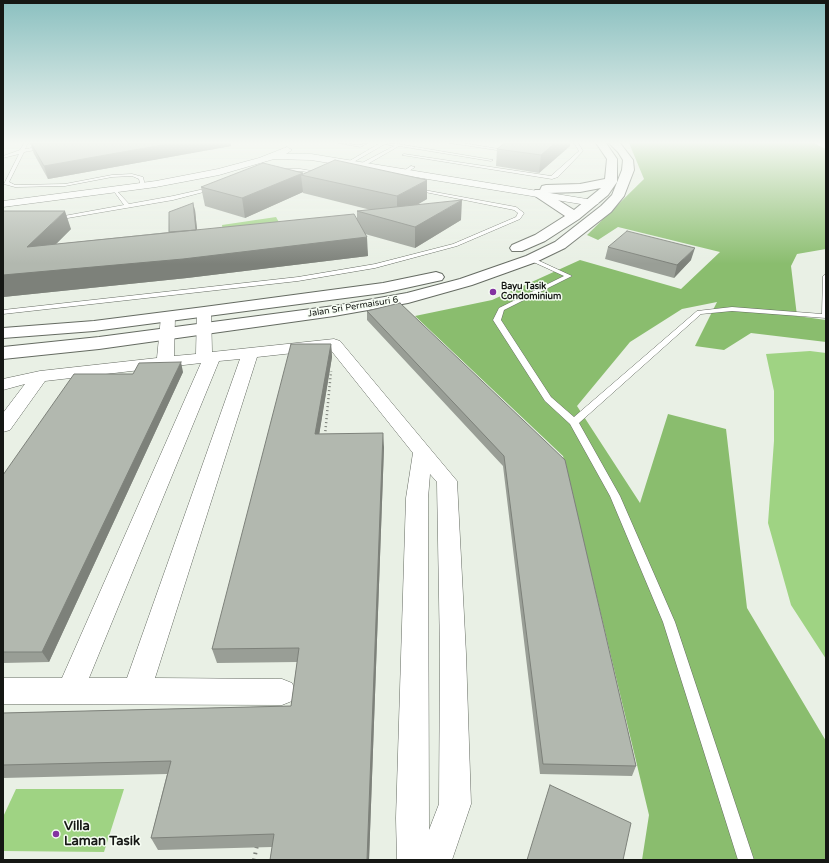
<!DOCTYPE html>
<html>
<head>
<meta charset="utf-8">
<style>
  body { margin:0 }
  #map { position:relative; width:829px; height:863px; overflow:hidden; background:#e9f0e5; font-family:"Varela Round",sans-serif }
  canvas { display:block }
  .frame { position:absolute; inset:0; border:4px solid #151714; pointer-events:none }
</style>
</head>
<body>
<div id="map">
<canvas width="829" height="863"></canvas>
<div class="frame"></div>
</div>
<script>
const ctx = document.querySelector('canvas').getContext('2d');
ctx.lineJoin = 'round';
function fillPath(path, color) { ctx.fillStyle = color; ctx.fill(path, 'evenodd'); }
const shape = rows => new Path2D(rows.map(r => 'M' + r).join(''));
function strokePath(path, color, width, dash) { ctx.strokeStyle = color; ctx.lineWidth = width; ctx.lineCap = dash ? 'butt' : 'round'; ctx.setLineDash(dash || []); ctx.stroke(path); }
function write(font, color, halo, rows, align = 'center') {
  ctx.font = font + ' "Varela Round",sans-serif'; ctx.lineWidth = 3; ctx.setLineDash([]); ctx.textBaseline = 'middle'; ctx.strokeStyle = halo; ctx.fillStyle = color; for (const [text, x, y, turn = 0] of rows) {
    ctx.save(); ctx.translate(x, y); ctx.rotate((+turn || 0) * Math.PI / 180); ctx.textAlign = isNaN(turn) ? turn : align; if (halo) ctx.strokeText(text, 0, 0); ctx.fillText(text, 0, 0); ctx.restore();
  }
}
fillPath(shape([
  [629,143,814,143,826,149,826,249,797,254,791,266,797,316,826,320,826,342,751,333,724,350,695,346,717,302,682,309,630,342,577,406,640,503,668,414,726,429,747,608,826,741,826,860,642,860,649,815,563,456,415,316,492,300,580,260,681,289,720,252,618,227,598,240,587,235,644,179]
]), '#8abd6e');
fillPath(shape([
  [276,217,280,224,223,233,222,225],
  [810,351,826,353,826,659,791,605,768,523,774,441,774,391,766,354],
  [16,789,124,789,104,852,3,851,3,817]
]), '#9fd383');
const service = shape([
  [24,143,28,143,25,149,52,145,50,143,55,143,57,146,24,152,9,182,15,185,65,184,112,175,132,174,143,177,145,186,141,187,139,179,132,176,112,177,65,186,15,187,4,184,19,154,3,158,3,156,20,150,24,143],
  [339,143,359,145,368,143,360,147,339,143],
  [380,143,398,144,493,160,491,161,399,146,364,166,360,166,360,164,394,146,385,144,350,164,346,163,380,143],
  [450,143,463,143,505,150,503,151,450,143],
  [574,143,578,143,583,151,558,177,552,179,402,155,404,154,551,176,579,151,574,143],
  [411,166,415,167,400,177,396,176,411,166],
  [279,169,300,169,324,173,322,174,300,171,277,171,279,169],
  [213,187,215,187,215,189,173,200,56,220,53,218,124,205,113,190,115,189,129,204,173,196,213,187],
  [413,188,516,207,524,213,520,219,457,246,375,268,298,281,3,314,3,310,298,277,375,264,453,244,516,217,518,213,514,210,415,190,413,190,413,188],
  [529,258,533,258,572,276,504,310,501,320,551,397,574,417,697,311,732,307,822,314,823,276,826,274,826,318,732,311,701,314,579,423,620,496,675,622,754,860,738,860,663,622,610,496,570,424,545,401,493,320,499,308,564,276,529,260,529,258]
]);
const minor = shape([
  [287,147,292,150,286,154,311,154,593,200,599,203,593,206,311,160,274,159,219,175,156,187,3,207,3,201,156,181,218,169,259,158,287,147],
  [204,308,209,309,211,312,212,352,334,339,340,341,457,481,466,654,471,804,452,860,397,860,396,818,406,498,413,453,330,349,257,357,155,678,282,679,292,683,296,692,292,701,282,705,3,704,3,678,62,678,201,363,45,381,10,430,3,432,3,413,25,384,3,390,3,379,40,371,157,358,161,317,163,314,168,313,173,314,175,317,174,356,196,354,197,312,199,309,204,308],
  [240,359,127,678,89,678,219,361,240,359],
  [430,474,437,482,440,654,439,804,429,830,428,498,430,474]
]);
const tertiary = shape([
  [596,143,606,143,617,159,617,182,608,195,579,219,545,241,522,251,512,251,510,248,512,245,535,235,565,216,535,196,533,193,535,190,540,190,542,186,546,185,580,184,605,179,607,159,596,143],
  [601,188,574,210,547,193,580,192,601,188],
  [609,143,620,143,633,160,634,170,624,196,611,212,565,248,536,262,472,285,408,303,334,316,99,349,3,359,3,347,99,337,334,306,407,293,460,279,526,256,555,242,601,206,612,195,622,170,623,160,618,152,609,143],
  [436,272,442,274,444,277,442,280,383,293,94,331,3,338,3,328,94,321,204,307,383,283,436,272]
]);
strokePath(service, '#656b62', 1);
strokePath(minor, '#656b62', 1);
strokePath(tertiary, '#656b62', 2);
strokePath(shape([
  [325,435,331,371]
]), '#7b7f78', 2.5, [1, 3]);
strokePath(shape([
  [254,860,257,845]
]), '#7b7f78', 4, [1.5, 4.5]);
fillPath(service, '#fff');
fillPath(minor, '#fff');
fillPath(tertiary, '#fff');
fillPath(shape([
  [30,143,230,143,231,146,48,179,34,154],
  [570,146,539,173,496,166,497,149],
  [303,174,427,199,417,205,461,220,415,248,365,234,368,256,187,278,3,297,3,211,71,229,56,244,169,232,195,210,197,230,357,220,357,211,371,210,303,193,303,192,245,218,205,206,201,187],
  [608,247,691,260,674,278,605,259],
  [367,311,565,460,636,766,632,776,540,774,503,466,367,320],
  [331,344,332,357,319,434,384,447,369,860,270,860,272,847,158,850,151,838,167,774,3,778,3,713,291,706,297,662,217,663,212,649],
  [183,372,49,662,3,663,3,475,133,374]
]), '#999e96');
fillPath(shape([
  [173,143,230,143,231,146,48,179,44,166],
  [555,143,570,143,570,146,539,173,541,155],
  [303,173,303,175,301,175,303,192,245,218,242,198],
  [427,180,427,199,397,216,397,196],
  [462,200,461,220,415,248,415,227],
  [193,203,195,210,198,239,196,231],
  [65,211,71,229,34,266,27,247],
  [367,237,368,256,187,278,3,297,3,275],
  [695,248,691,260,674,278,677,265],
  [331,344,332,357,317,448,315,434],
  [181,362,183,372,49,662,42,652],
  [383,433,384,447,369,860,367,860]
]), '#7d817a');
const building = shape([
  [31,143,173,143,44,166,31,143],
  [505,143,555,143,541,155,497,149,505,143],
  [335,160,427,180,397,196,301,175,335,160],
  [263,163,303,173,242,198,201,187,263,163],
  [462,200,415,227,357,211,462,200],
  [193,203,196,230,169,232,169,212,193,203],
  [3,211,65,211,27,247,354,214,367,237,183,259,3,275,3,211],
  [627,231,695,248,677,265,608,247,627,231],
  [400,303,565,460,636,766,543,764,504,456,367,311,400,303],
  [291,344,331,344,315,434,383,433,367,860,270,860,274,834,151,838,171,761,3,765,3,713,291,706,299,648,212,649,291,344],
  [181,362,42,652,3,652,3,475,74,374,133,374,139,363,181,362],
  [550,785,631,823,623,860,527,860,550,785]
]);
fillPath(building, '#b2b8af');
strokePath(building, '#7d817a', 1);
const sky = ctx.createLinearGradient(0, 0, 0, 264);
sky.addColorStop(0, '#8bc0c0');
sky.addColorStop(0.54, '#f5f8f3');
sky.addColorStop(1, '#f5f8f300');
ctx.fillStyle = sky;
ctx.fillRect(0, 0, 829, 264);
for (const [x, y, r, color] of [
  [493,292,4,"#8332a1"],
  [56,834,4,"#8332a1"]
]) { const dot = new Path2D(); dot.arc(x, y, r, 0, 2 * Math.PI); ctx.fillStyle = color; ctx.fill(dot); strokePath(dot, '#f6fdf3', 1.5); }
write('bold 9px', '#151714', '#f6fdf3', [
  ["Bayu Tasik",501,287],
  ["Condominium",501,297]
], 'left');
write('9px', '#151714', '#f6fdf3', [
  ["Jalan Sri Permaisuri 6",353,307,-9]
]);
write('bold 13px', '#151714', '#f6fdf3', [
  ["Villa",64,827],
  ["Laman Tasik",64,842]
], 'left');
</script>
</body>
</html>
